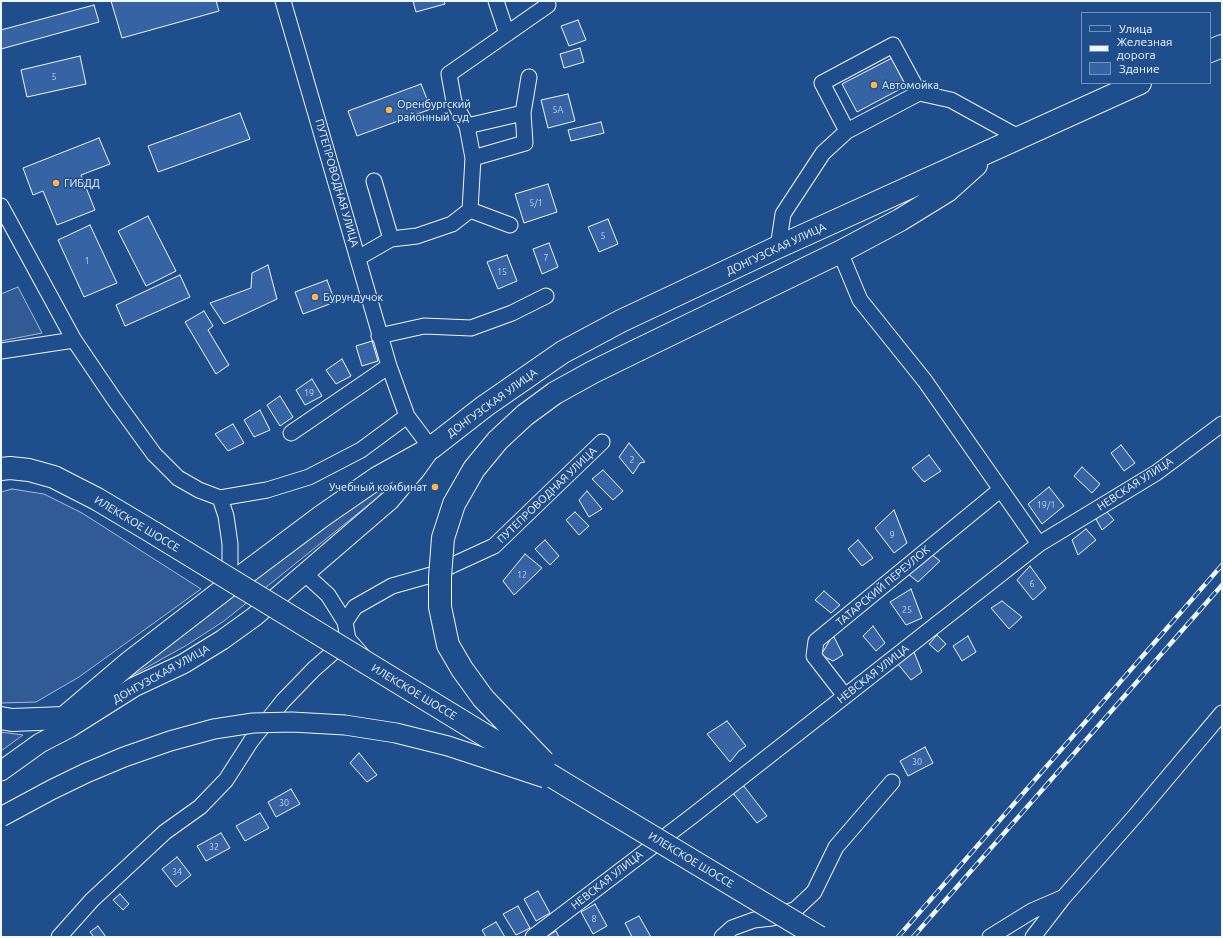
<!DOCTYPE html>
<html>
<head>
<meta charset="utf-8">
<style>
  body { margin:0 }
  #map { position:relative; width:1223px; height:938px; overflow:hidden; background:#1f4e8c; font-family:Ubuntu,sans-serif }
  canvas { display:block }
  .frame { position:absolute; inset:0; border:2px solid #f2f6ff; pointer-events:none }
  .legend { position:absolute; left:1081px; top:12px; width:130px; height:72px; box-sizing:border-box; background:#1f4e8c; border:1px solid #7391ba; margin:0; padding:5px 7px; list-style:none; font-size:12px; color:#f2f6ff }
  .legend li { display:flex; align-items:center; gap:8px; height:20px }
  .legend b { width:20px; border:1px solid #7391ba }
</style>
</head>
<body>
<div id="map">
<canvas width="1223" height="938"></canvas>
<div class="frame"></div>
<ul class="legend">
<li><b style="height:5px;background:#1f4e8c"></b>Улица</li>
<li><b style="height:5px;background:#f2f6ff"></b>Железная дорога</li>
<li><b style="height:11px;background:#3563a3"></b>Здание</li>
</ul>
</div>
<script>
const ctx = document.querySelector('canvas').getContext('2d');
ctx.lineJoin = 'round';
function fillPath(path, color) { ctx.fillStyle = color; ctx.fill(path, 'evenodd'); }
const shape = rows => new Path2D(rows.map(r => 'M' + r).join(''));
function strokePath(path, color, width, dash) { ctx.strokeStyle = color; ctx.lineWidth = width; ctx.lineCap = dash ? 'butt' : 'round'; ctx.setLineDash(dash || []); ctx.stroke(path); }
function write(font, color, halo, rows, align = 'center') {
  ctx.font = font + ' Ubuntu,sans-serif'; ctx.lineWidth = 3; ctx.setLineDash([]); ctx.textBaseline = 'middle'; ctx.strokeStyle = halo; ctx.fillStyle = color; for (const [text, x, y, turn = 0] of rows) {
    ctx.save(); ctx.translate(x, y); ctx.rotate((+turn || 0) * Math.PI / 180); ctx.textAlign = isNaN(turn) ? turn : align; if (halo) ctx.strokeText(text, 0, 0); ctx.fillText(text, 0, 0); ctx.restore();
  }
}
const built = shape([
  [18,287,42,333,1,341,1,294,18,287],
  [403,469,377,498,224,621,187,645,117,684,180,635,403,469],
  [12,489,44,494,82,513,201,589,79,677,36,702,1,703,1,492,12,489],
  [1,732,23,735,1,751,1,732]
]);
fillPath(built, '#305b95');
strokePath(built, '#a8bbd7', 1);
const building = shape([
  [111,1,216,1,219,11,122,38,111,1],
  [413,1,444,1,445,4,416,12,413,1],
  [94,5,99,22,1,49,1,30,94,5],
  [578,20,586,40,569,46,561,26,578,20],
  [580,48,584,62,564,68,560,54,580,48],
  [80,56,86,84,27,97,21,70,80,56],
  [892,58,906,86,857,112,842,84,892,58],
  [421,84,431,109,357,136,348,111,421,84],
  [568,94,575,121,548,128,541,100,568,94],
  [240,113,250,139,158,172,148,146,240,113],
  [601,122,604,133,571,141,568,130,601,122],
  [99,138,110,164,81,175,95,210,57,225,43,191,33,195,23,168,99,138],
  [548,184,557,212,524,223,515,194,548,184],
  [148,216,176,271,146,286,118,231,148,216],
  [608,219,618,244,599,252,588,227,608,219],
  [90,225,117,283,84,297,58,240,90,225],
  [549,243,558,267,542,274,533,249,549,243],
  [507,255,517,281,498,289,487,262,507,255],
  [268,265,277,299,224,324,210,303,251,288,252,273,268,265],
  [180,275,190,297,125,326,116,305,180,275],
  [327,280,335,302,303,314,295,292,327,280],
  [204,311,213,326,208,330,229,365,216,374,185,322,204,311],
  [372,341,378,361,362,366,356,346,372,341],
  [342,359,351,376,336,384,326,370,342,359],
  [312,379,322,396,305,405,296,390,312,379],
  [280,396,293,417,280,426,267,405,280,396],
  [260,410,270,430,254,437,244,420,260,410],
  [233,424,244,443,228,451,215,434,233,424],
  [629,443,645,462,640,463,633,474,619,457,629,443],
  [1121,445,1135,463,1124,471,1111,453,1121,445],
  [929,455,941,471,924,482,912,468,929,455],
  [1082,467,1100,484,1092,493,1074,476,1082,467],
  [603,470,623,491,613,500,592,479,603,470],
  [1049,487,1064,506,1042,524,1028,504,1049,487],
  [587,491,602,509,589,517,579,500,587,491],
  [894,510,907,543,894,553,875,528,894,510],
  [1106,511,1114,520,1102,530,1096,519,1106,511],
  [575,512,589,526,579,535,566,520,575,512],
  [1086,529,1096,540,1078,555,1072,540,1086,529],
  [545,540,559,556,550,565,535,549,545,540],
  [858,540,873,558,862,566,848,549,858,540],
  [930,553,940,561,918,582,907,573,930,553],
  [525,554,542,568,514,595,503,581,525,554],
  [1030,566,1046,588,1033,600,1017,580,1030,566],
  [911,589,922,618,906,625,890,602,911,589],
  [824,591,840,605,831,613,815,600,824,591],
  [1002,601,1022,617,1009,629,991,608,1002,601],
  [873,626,885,643,876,651,863,636,873,626],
  [833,635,843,655,833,661,821,655,833,635],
  [937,635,946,644,938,652,929,644,937,635],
  [968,636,976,652,962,661,953,646,968,636],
  [914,652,922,672,911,680,898,664,914,652],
  [727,721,746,746,739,751,730,762,707,734,727,721],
  [925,747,933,763,908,776,900,761,925,747],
  [359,753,377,775,367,782,350,763,359,753],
  [743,785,767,816,757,823,732,792,743,785],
  [291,789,300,804,276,817,268,802,291,789],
  [260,813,269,828,245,841,236,826,260,813],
  [221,833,230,848,206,861,197,846,221,833],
  [177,857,191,875,176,887,162,869,177,857],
  [538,891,550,913,536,921,524,899,538,891],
  [120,894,129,904,123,910,113,900,120,894],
  [595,904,607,926,593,934,581,912,595,904],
  [518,906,530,928,516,935,503,914,518,906],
  [639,916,651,937,632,937,625,923,639,916],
  [496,922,505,937,486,937,482,930,496,922],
  [98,926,106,937,94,937,90,932,98,926],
  [556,931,559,937,546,937,556,931]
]);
fillPath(building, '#3563a3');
strokePath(building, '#f2f6ff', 1);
const minor = shape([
  [283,1,389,366,407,416,431,448],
  [496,1,507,34],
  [919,93,893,45,822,83,847,131,919,93,951,100,1020,138],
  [467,126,523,113],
  [473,158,525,143,523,113,529,77],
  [374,181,391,239],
  [1,206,74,340,114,399,154,454,178,478,199,490,220,498],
  [470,210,510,225],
  [778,247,783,214,823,153,847,131],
  [840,252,860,300,925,381,1039,544],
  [358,258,391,239,417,236,452,224,470,210,473,158,467,126,454,102,449,74,548,5],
  [379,336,424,326,471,328,512,313,546,296],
  [1,351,74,340],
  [291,433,389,366],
  [220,498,267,490,309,477,361,450,407,416],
  [220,498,226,516,230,544,230,565,224,585],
  [305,574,328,595,345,622,348,639,362,655],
  [345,622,355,607,392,586,431,575,494,546,602,442],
  [845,696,814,656,816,641,1000,490],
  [59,937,92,900,165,832,200,807,226,780,251,741,283,701,314,669,346,641],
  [533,937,691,817,1039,544,1156,473,1222,424],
  [722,937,732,928,754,920,772,918,796,909,814,892,836,847,892,782],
  [990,937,1032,911,1062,898],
  [1033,937,1063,898,1136,815,1222,713]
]);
const major = shape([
  [1,771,40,743,69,728,134,687,183,664,222,640,254,617,390,500,416,469,431,448]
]);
const highway = shape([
  [1210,51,1222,46],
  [640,349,840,252,900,220,947,191,976,165],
  [1,469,10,468,29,470,54,477,97,499,154,533],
  [1,718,12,720,64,718,130,662,222,591,322,516,377,478,431,448,485,406,563,352,621,321,778,247,1140,83]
]);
strokePath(minor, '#f2f6ff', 17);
strokePath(major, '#f2f6ff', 21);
strokePath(highway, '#f2f6ff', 24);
strokePath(minor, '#1f4e8c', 15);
strokePath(major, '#1f4e8c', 19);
strokePath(highway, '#1f4e8c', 22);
const rail = shape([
  [898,937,1222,565],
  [913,937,1222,585]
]);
strokePath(rail, '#f2f6ff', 4.5);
strokePath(rail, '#1f4e8c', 3, [9]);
const majorBridge = shape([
  [1,817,51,790,86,773,124,757,170,741,214,729,253,723,292,722,345,725,396,733,448,746,545,778]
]);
const highwayBridge = shape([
  [154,533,568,786,819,937],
  [544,762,483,698,462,669,448,645,440,607,440,577,443,538,454,504,474,469,498,440,525,415,555,393,593,372,640,349]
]);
strokePath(majorBridge, '#f2f6ff', 21, []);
strokePath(highwayBridge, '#f2f6ff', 24, []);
strokePath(majorBridge, '#1f4e8c', 19);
strokePath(highwayBridge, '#1f4e8c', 22);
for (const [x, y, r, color] of [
  [874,85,4,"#ffb74d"],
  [389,110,4,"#ffb74d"],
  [56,183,4,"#ffb74d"],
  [315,297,4,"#ffb74d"],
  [435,487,4,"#ffb74d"]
]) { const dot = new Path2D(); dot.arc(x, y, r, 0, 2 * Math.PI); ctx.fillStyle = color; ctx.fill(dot); strokePath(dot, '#1f4e8c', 1.5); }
write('9px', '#c3d1e8', null, [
  ["5",54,77],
  ["5А",558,110],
  ["5/1",536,203],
  ["5",603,236],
  ["7",546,258],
  ["1",87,261],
  ["15",502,272],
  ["19",309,393],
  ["2",632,460],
  ["19/1",1046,505],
  ["9",892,535],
  ["12",522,575],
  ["6",1032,584],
  ["25",907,610],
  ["30",917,762],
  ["30",284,803],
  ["32",214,847],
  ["34",177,872],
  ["8",594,919]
]);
write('11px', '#f2f6ff', '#1f4e8c', [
  ["Автомойка",882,85],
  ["Оренбургский",397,104],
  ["районный суд",397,117],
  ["ГИБДД",64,183],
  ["Бурундучок",323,297],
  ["Учебный комбинат",427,487,"right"]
], 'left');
write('11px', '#f2f6ff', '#1f4e8c', [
  ["ПУТЕПРОВОДНАЯ УЛИЦА",337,183,74],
  ["ДОНГУЗСКАЯ УЛИЦА",776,249,-25],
  ["ДОНГУЗСКАЯ УЛИЦА",492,403,-36],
  ["НЕВСКАЯ УЛИЦА",1135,484,-33],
  ["ПУТЕПРОВОДНАЯ УЛИЦА",547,495,-44],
  ["ИЛЕКСКОЕ ШОССЕ",137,524,31],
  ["ТАТАРСКИЙ ПЕРЕУЛОК",883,586,-40],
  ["ДОНГУЗСКАЯ УЛИЦА",161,674,-29],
  ["НЕВСКАЯ УЛИЦА",873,674,-38],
  ["ИЛЕКСКОЕ ШОССЕ",414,692,31],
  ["ИЛЕКСКОЕ ШОССЕ",691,860,31],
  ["НЕВСКАЯ УЛИЦА",607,880,-38]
]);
</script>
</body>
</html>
